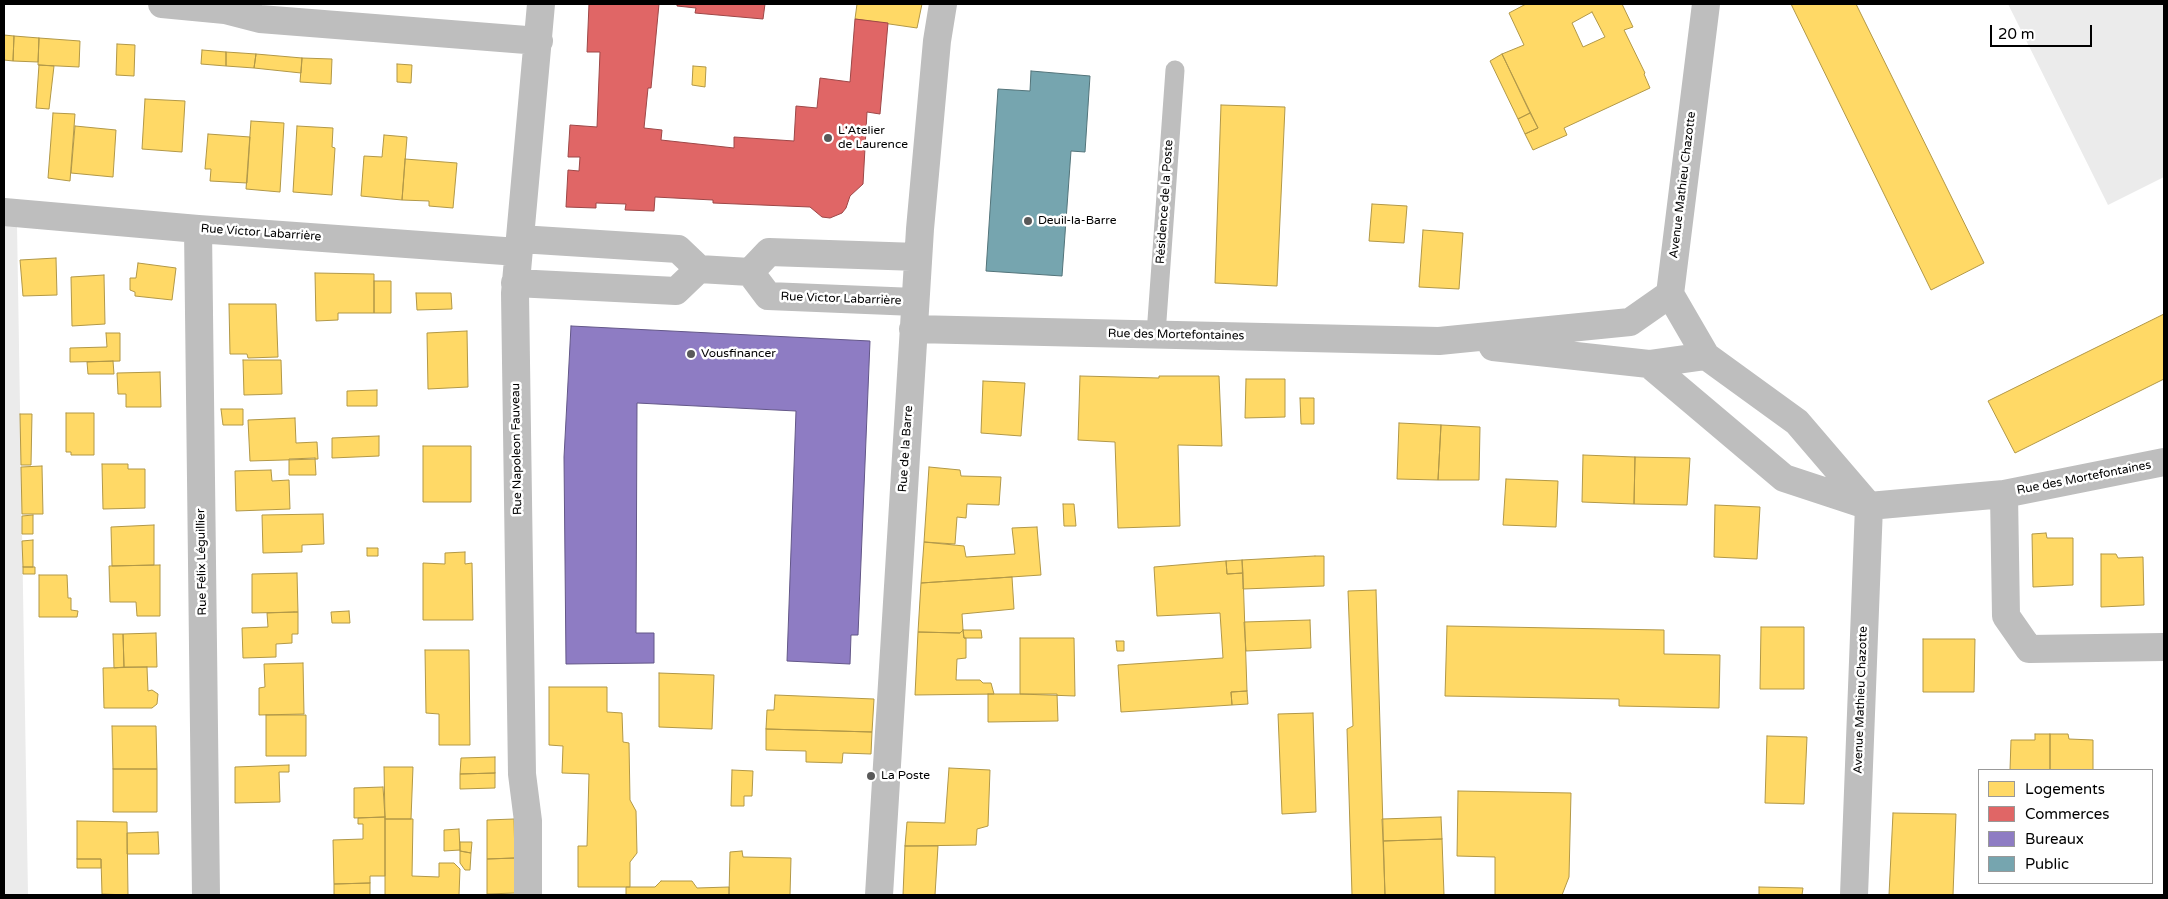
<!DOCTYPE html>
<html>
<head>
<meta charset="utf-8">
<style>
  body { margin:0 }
  #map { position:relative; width:2168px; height:899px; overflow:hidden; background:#fff; font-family:"Varela Round",sans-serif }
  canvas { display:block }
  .frame { position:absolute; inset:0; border:5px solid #000; pointer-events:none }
  .legend { position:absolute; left:1978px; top:769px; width:175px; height:115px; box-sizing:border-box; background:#fff; border:1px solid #999; margin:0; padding:6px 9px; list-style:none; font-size:15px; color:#000 }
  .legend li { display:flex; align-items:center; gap:10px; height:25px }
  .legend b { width:25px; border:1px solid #999 }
  .scale { position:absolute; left:1990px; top:25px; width:102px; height:22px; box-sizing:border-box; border:2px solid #000; border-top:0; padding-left:6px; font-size:15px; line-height:18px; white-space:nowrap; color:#000; -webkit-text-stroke:4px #fff; paint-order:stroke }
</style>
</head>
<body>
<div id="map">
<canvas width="2168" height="899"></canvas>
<div class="frame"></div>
<ul class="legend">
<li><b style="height:14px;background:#ffd966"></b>Logements</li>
<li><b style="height:14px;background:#e06666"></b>Commerces</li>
<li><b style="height:14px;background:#8e7cc3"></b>Bureaux</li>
<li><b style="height:14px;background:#76a5af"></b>Public</li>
</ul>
<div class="scale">20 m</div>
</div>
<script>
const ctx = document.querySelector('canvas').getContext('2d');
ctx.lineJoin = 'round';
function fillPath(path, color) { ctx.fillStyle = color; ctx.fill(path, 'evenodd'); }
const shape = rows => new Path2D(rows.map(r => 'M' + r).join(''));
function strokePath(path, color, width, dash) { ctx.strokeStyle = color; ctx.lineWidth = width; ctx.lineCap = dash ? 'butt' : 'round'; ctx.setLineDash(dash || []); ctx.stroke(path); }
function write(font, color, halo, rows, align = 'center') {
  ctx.font = font + ' "Varela Round",sans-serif'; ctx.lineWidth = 5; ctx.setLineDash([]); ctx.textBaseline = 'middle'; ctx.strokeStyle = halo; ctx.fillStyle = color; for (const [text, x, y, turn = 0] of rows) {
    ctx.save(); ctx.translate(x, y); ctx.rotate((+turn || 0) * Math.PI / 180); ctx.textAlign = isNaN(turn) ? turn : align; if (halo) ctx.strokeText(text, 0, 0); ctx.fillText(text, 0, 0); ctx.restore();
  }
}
fillPath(shape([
  [2008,4,2164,4,2164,177,2108,205],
  [4,223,17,225,28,895,4,895]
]), '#ebebeb');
const homes = shape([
  [857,4,922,4,917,28,855,19,857,4],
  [1526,4,1622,4,1633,27,1624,30,1645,73,1644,74,1650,88,1564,128,1567,135,1533,150,1525,134,1538,128,1502,54,1524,45,1509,13,1526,4],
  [1592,12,1605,37,1583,47,1572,23,1592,12],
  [1791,4,1856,4,1984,263,1931,290,1791,4],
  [4,35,14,36,13,61,4,60,4,35],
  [14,36,39,38,38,62,13,61,14,36],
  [39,38,80,41,79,67,38,65,39,38],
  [117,44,135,45,134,76,116,75,117,44],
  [202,50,226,52,226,66,201,64,202,50],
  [226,52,256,54,254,68,226,66,226,52],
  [256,54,302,58,301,73,254,68,256,54],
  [1502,54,1530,113,1518,119,1490,61,1502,54],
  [302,58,332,59,331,84,300,82,302,58],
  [397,64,412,65,411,83,397,82,397,64],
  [39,65,54,66,49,109,36,108,39,65],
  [693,66,706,67,705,87,692,85,693,66],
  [145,99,185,101,182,152,142,149,145,99],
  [1221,105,1285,107,1277,286,1215,283,1221,105],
  [53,113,75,114,70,181,48,178,53,113],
  [1530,113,1538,128,1525,134,1518,119,1530,113],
  [251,121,284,123,280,192,246,189,251,121],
  [75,126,116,130,113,177,71,173,75,126],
  [297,126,333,128,332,147,335,148,332,195,293,192,297,126],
  [208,134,250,137,247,183,210,181,211,169,205,169,208,134],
  [384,135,407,137,402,200,361,196,364,156,382,157,384,135],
  [405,159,457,163,453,208,429,206,429,201,402,200,405,159],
  [1372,204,1407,206,1404,243,1369,241,1372,204],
  [1423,230,1463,233,1459,289,1419,287,1423,230],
  [56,258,57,295,23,296,20,260,56,258],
  [138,263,176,268,172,300,135,296,135,292,130,290,130,278,136,278,138,263],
  [315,273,374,274,374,313,338,313,338,320,316,321,315,273],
  [104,275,105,324,72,326,71,277,104,275],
  [374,281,391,281,391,313,374,313,374,281],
  [416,293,451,293,452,309,417,310,416,293],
  [229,304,276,304,278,357,248,358,247,354,230,354,229,304],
  [2164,314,2164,379,2015,453,1988,401,2164,314],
  [467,331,468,387,428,389,427,333,467,331],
  [106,333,120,333,120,361,70,362,70,348,107,347,106,333],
  [243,360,281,360,282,394,244,395,243,360],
  [113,361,114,374,88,374,87,362,113,361],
  [160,372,161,407,126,407,126,394,118,394,117,373,160,372],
  [1080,376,1159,378,1159,376,1219,376,1222,446,1178,445,1180,526,1118,528,1115,442,1078,440,1080,376],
  [1246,379,1285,379,1285,417,1245,418,1246,379],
  [983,381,1025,383,1021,436,981,433,983,381],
  [377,390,377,406,347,406,347,391,377,390],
  [1300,398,1314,398,1314,424,1301,424,1300,398],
  [221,409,243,409,243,425,223,425,221,409],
  [66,413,94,413,94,455,71,455,71,452,66,452,66,413],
  [20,414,32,414,31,465,21,465,20,414],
  [295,418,296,443,317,442,318,459,250,461,248,420,295,418],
  [1399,423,1441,425,1438,480,1397,479,1399,423],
  [1441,425,1480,427,1479,480,1438,480,1441,425],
  [379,436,379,456,332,458,332,438,379,436],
  [423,446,471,446,471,502,423,502,423,446],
  [1583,455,1635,457,1634,504,1582,502,1583,455],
  [1635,457,1690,458,1687,505,1634,504,1635,457],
  [315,458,316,475,289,475,289,459,315,458],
  [102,464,128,464,128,469,145,469,145,508,103,509,102,464],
  [42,466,43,514,22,514,21,467,42,466],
  [929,467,960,470,961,476,1001,477,999,505,967,504,966,518,957,517,955,544,924,542,929,467],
  [271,470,272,481,289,480,290,509,236,511,235,471,271,470],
  [1506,479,1558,481,1556,527,1503,525,1506,479],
  [1063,504,1074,504,1076,526,1064,526,1063,504],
  [1715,505,1760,507,1757,559,1714,557,1715,505],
  [323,514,324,544,302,545,302,552,263,553,262,515,323,514],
  [33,515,33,534,22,534,22,516,33,515],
  [154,525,154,565,112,566,111,527,154,525],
  [1037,527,1041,575,921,583,924,542,964,546,966,557,1015,554,1012,528,1037,527],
  [2046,533,2047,538,2073,538,2073,585,2033,587,2032,534,2046,533],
  [33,540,33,567,23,567,22,541,33,540],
  [367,548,378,548,378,556,367,556,367,548],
  [465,552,465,564,472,563,473,620,423,620,423,563,445,564,445,553,465,552],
  [2101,554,2116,554,2118,558,2143,557,2144,605,2101,607,2101,554],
  [1315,556,1324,556,1324,586,1243,589,1242,560,1315,556],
  [1242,560,1243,573,1227,574,1226,561,1242,560],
  [1226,561,1227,574,1243,573,1247,691,1231,692,1232,705,1121,712,1118,665,1223,658,1220,613,1157,616,1154,567,1226,561],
  [160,565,160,616,137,616,136,602,110,602,109,566,160,565],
  [23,567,35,567,35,574,23,574,23,567],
  [297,573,298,612,252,613,252,574,297,573],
  [39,575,67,575,68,598,71,598,71,610,78,611,77,617,39,617,39,575],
  [1012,577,1014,609,962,614,963,630,960,633,918,632,921,583,1012,577],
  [1376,590,1385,895,1352,895,1347,729,1353,726,1348,591,1376,590],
  [349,611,350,623,332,623,331,612,349,611],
  [294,612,298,612,298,634,292,634,292,643,276,644,276,657,243,658,242,628,268,627,267,613,294,612],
  [1310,620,1311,648,1246,651,1244,622,1310,620],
  [1447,626,1664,630,1664,654,1720,655,1719,708,1619,706,1619,699,1445,696,1447,626],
  [1761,627,1804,627,1804,689,1760,689,1761,627],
  [963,630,964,638,966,638,966,658,957,659,956,680,980,680,983,683,991,683,994,694,915,695,918,632,960,633,963,630],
  [963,630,981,630,982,638,964,638,963,630],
  [156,633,157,667,124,667,123,634,156,633],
  [113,634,123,634,124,667,114,668,113,634],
  [1020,638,1074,638,1075,696,1020,694,1020,638],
  [1923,639,1975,639,1974,692,1923,692,1923,639],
  [1116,641,1124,641,1124,651,1117,651,1116,641],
  [425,650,469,650,470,745,439,745,439,714,426,713,425,650],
  [303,663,304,714,259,715,259,688,265,687,264,664,303,663],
  [147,667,148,691,152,690,158,694,157,704,152,708,104,708,103,668,147,667],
  [659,673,714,675,712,729,659,727,659,673],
  [549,687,607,687,607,712,622,713,623,742,629,743,630,800,636,811,637,853,630,862,630,887,578,887,578,846,587,846,589,774,562,773,563,746,549,745,549,687],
  [1247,691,1248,704,1232,705,1231,692,1247,691],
  [988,694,1057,694,1058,721,988,722,988,694],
  [775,695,874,699,872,732,766,729,767,710,774,710,775,695],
  [1313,713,1316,812,1282,814,1278,714,1313,713],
  [266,715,306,715,306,756,266,756,266,715],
  [112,726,156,726,157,769,113,769,112,726],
  [766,729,872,732,871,754,843,753,842,763,806,762,806,751,766,750,766,729],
  [2035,734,2050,734,2050,770,2010,770,2011,740,2035,740,2035,734],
  [2050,734,2068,734,2069,739,2093,740,2093,770,2050,770,2050,734],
  [1767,736,1807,737,1804,804,1765,803,1767,736],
  [495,757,495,773,460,774,461,758,495,757],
  [289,765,289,772,279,772,280,802,235,803,235,767,289,765],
  [384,767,413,767,411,819,385,819,384,767],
  [949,768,990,770,988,826,977,829,976,845,905,846,907,822,945,823,949,768],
  [113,769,157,769,157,812,113,812,113,769],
  [732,770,753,771,752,796,744,796,744,806,731,806,732,770],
  [495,773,495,788,460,789,460,774,495,773],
  [383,787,385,817,354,818,354,788,383,787],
  [1458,791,1571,793,1569,877,1562,895,1495,895,1495,857,1457,856,1458,791],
  [1893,813,1956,814,1953,895,1889,895,1893,813],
  [385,817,385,876,370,876,370,883,334,884,333,840,363,839,363,824,358,824,358,818,385,817],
  [1441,817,1442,839,1383,841,1382,819,1441,817],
  [385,819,413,819,412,876,439,877,439,863,454,863,460,869,459,895,385,895,385,819],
  [514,819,515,858,487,859,487,820,514,819],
  [77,821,127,822,128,895,102,894,101,859,77,859,77,821],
  [459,829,460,850,444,851,444,830,459,829],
  [158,832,159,854,127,854,127,833,158,832],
  [1442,839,1444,895,1385,895,1383,841,1442,839],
  [460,842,472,842,471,853,460,851,460,842],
  [905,846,938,846,935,895,903,895,905,846],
  [460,851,471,853,470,870,465,870,460,863,460,851],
  [742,851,743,857,791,858,790,895,729,895,730,852,742,851],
  [515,858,516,893,487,894,487,859,515,858],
  [77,859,101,859,101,868,77,868,77,859],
  [661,881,692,881,697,888,729,887,729,895,626,895,626,887,655,887,661,881],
  [370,883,370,895,334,895,334,884,370,883],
  [1759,887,1803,888,1802,895,1759,895,1759,887]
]);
fillPath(homes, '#ffd966');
strokePath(homes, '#b29847', 1);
const shops = shape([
  [589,4,659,4,651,88,648,88,644,128,662,130,661,140,734,148,734,137,794,141,796,106,817,108,820,78,850,82,855,19,888,23,880,114,867,112,863,184,850,196,846,208,842,213,830,218,822,217,810,207,713,203,713,200,655,197,654,211,625,210,626,204,596,203,596,208,566,207,568,170,579,171,580,157,568,157,570,125,597,127,600,52,587,52,589,4],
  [677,4,765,4,763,19,695,13,696,8,677,6,677,4]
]);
fillPath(shops, '#e06666');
strokePath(shops, '#9d4747', 1);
const offices = shape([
  [571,326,870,341,858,635,851,635,850,664,787,661,796,411,637,403,636,633,654,633,654,663,566,664,564,457,571,326]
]);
fillPath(offices, '#8e7cc3');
strokePath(offices, '#635788', 1);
const public = shape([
  [1031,71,1090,76,1085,152,1071,151,1062,276,986,271,998,89,1030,91,1031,71]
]);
fillPath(public, '#76a5af');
strokePath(public, '#53747a', 1);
strokePath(shape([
  [1156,334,1175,70]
]), '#bebebe', 19);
strokePath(shape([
  [162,4,225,10],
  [226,4,225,10,260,19,539,41],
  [1706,4,1670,294,1706,356],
  [4,212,198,229,518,252],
  [198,229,206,895],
  [520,239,678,249,699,269,750,272,769,252,918,257],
  [750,272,768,296,915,302],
  [515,283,676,291,699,269],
  [913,329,1439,341,1630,322,1670,294],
  [1493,347,1649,364],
  [2004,494,2006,616,2029,649,2164,647],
  [528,895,528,821,522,774,515,293,541,4],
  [879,895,920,229,937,41,943,4],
  [1854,895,1869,506,1797,422,1706,356,1649,364,1784,478,1869,506,2004,494,2164,462]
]), '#bebebe', 28);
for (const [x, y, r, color] of [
  [828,138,5,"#595959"],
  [1028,221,5,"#595959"],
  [691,354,5,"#595959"],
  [871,776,5,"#595959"]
]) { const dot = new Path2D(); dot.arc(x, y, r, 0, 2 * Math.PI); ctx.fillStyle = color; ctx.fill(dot); strokePath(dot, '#fff', 2); }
write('12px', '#000', '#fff', [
  ["L'Atelier",838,131],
  ["de Laurence",838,145],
  ["Deuil-la-Barre",1038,221],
  ["Vousfinancer",701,354],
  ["La Poste",881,776]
], 'left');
write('12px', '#000', '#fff', [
  ["Avenue Mathieu Chazotte",1683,185,-83],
  ["Résidence de la Poste",1165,202,-86],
  ["Rue Victor Labarrière",261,233,4],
  ["Rue Victor Labarrière",841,299,2],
  ["Rue des Mortefontaines",1176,335,1],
  ["Rue Napoleon Fauveau",517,449,-91],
  ["Rue de la Barre",906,449,-86],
  ["Rue des Mortefontaines",2084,478,-11],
  ["Rue Félix Léguillier",202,562,-91],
  ["Avenue Mathieu Chazotte",1861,700,-88]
]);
</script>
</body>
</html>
